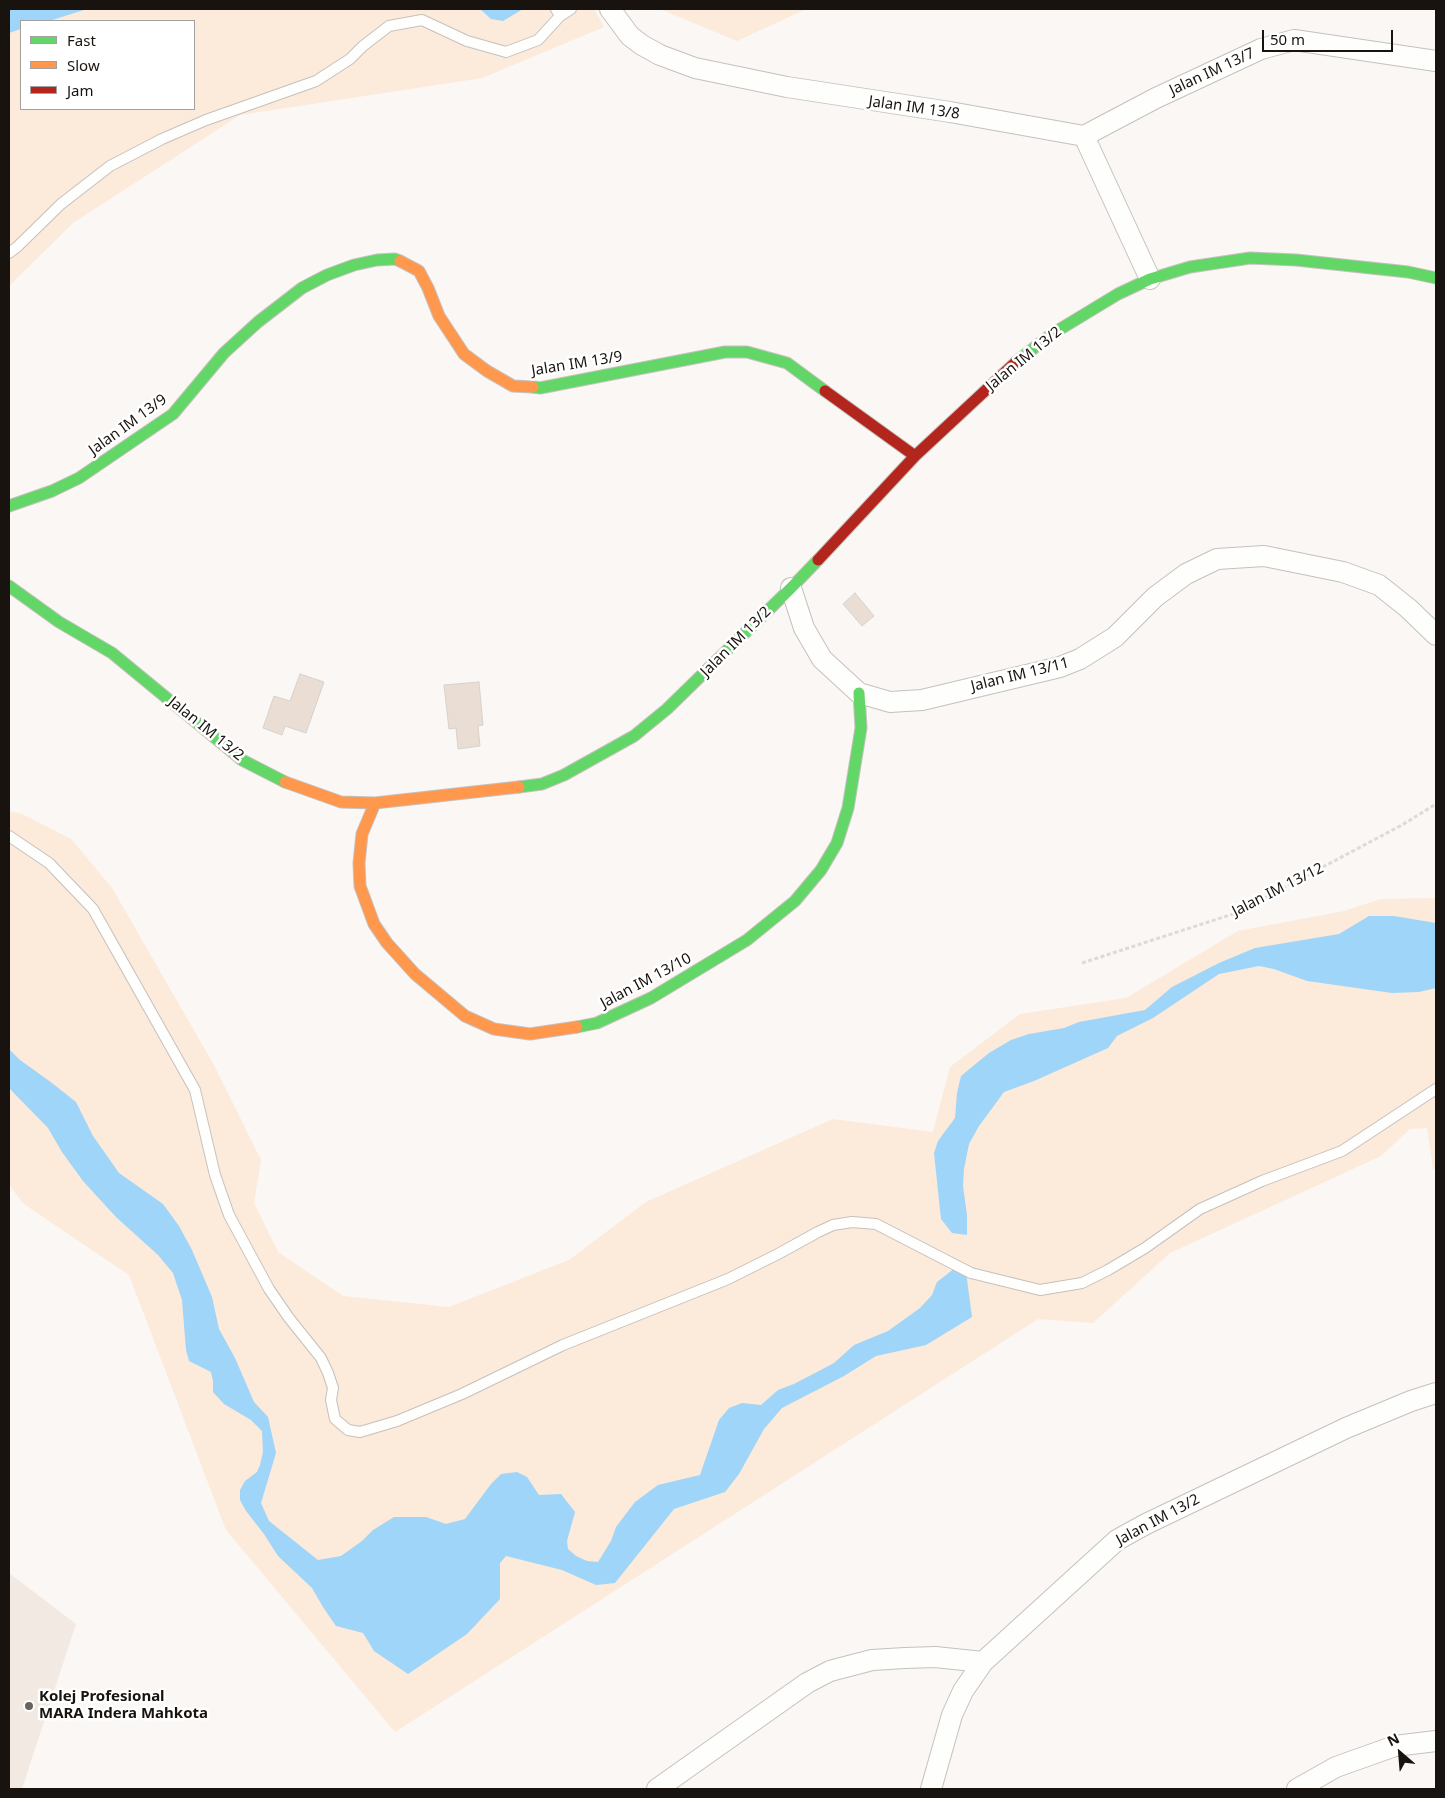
<!DOCTYPE html>
<html>
<head>
<meta charset="utf-8">
<style>
  body { margin:0 }
  #map { position:relative; width:1445px; height:1798px; overflow:hidden; background:#faf7f4; font-family:"Noto Sans",sans-serif }
  canvas { display:block }
  .frame { position:absolute; inset:0; border:10px solid #19130f; pointer-events:none }
  .legend { position:absolute; left:20px; top:20px; width:175px; height:90px; box-sizing:border-box; background:#fff; border:1px solid #a3a19f; margin:0; padding:6px 9px; list-style:none; font-size:15px; color:#19130f }
  .legend li { display:flex; align-items:center; gap:10px; height:25px }
  .legend b { width:25px; border:1px solid #a3a19f }
  .north { position:absolute; left:1375px; top:1728px; width:50px; height:50px; -webkit-text-stroke:4px #fff; paint-order:stroke; rotate:333deg; font-size:14px; font-weight:700; line-height:20px; text-align:center; color:#19130f }
  .north::after { content:''; display:block; margin:auto; width:18px; height:22px; background:#19130f; clip-path:polygon(50% 0,100% 100%,50% 72%,0 100%) }
  .scale { position:absolute; left:1262px; top:30px; width:131px; height:22px; box-sizing:border-box; border:2px solid #19130f; border-top:0; padding-left:6px; font-size:15px; line-height:18px; white-space:nowrap; color:#19130f; -webkit-text-stroke:4px #fff; paint-order:stroke }
</style>
</head>
<body>
<div id="map">
<canvas width="1445" height="1798"></canvas>
<div class="frame"></div>
<ul class="legend">
<li><b style="height:6px;background:#63d668"></b>Fast</li>
<li><b style="height:6px;background:#ff974d"></b>Slow</li>
<li><b style="height:6px;background:#b3261e"></b>Jam</li>
</ul>
<div class="north">N</div>
<div class="scale">50 m</div>
</div>
<script>
const ctx = document.querySelector('canvas').getContext('2d');
ctx.lineJoin = 'round';
function fillPath(path, color) { ctx.fillStyle = color; ctx.fill(path, 'evenodd'); }
const shape = rows => new Path2D(rows.map(r => 'M' + r).join(''));
function strokePath(path, color, width, dash) { ctx.strokeStyle = color; ctx.lineWidth = width; ctx.lineCap = dash ? 'butt' : 'round'; ctx.setLineDash(dash || []); ctx.stroke(path); }
function write(font, color, halo, rows, align = 'center') {
  ctx.font = font + ' "Noto Sans",sans-serif'; ctx.lineWidth = 5; ctx.setLineDash([]); ctx.textBaseline = 'middle'; ctx.strokeStyle = halo; ctx.fillStyle = color; for (const [text, x, y, turn = 0] of rows) {
    ctx.save(); ctx.translate(x, y); ctx.rotate((+turn || 0) * Math.PI / 180); ctx.textAlign = isNaN(turn) ? turn : align; if (halo) ctx.strokeText(text, 0, 0); ctx.fillText(text, 0, 0); ctx.restore();
  }
}
fillPath(shape([
  [9,1573,76,1624,22,1789,9,1789]
]), '#f2e9e2');
fillPath(shape([
  [9,9,594,9,604,27,482,78,240,115,73,223,9,286],
  [21,21,194,21,194,109,21,109],
  [660,9,806,9,737,41],
  [9,811,22,814,71,839,112,888,215,1067,261,1160,254,1203,278,1252,343,1296,449,1307,569,1260,646,1202,833,1119,933,1132,950,1067,1020,1014,1126,998,1238,931,1344,911,1381,899,1436,898,1436,1169,1433,1169,1427,1128,1410,1129,1381,1156,1170,1253,1093,1323,1038,1319,395,1732,226,1530,129,1275,24,1204,9,1185]
]), '#fceadb');
fillPath(shape([
  [9,9,87,9,49,21,21,21,21,29,9,33],
  [480,9,523,9,503,21,491,19],
  [1369,916,1394,916,1436,923,1436,988,1419,992,1392,993,1307,981,1274,969,1259,966,1219,974,1153,1018,1117,1036,1108,1048,1034,1081,1004,1092,979,1126,969,1144,964,1169,963,1186,967,1215,967,1235,952,1233,941,1219,934,1153,938,1141,955,1118,957,1093,961,1076,989,1053,1011,1040,1029,1034,1064,1028,1079,1022,1145,1010,1172,987,1219,963,1255,948,1339,934],
  [9,1049,20,1060,52,1083,76,1102,93,1136,119,1173,163,1204,179,1226,192,1250,212,1297,219,1329,235,1358,254,1402,268,1417,276,1453,261,1503,269,1521,318,1560,341,1556,362,1541,373,1530,394,1517,426,1517,446,1524,465,1519,491,1484,501,1474,517,1472,527,1477,539,1495,561,1494,575,1512,567,1541,568,1549,576,1556,587,1561,598,1562,611,1541,616,1527,635,1502,658,1485,700,1475,719,1420,729,1408,742,1403,761,1405,778,1390,794,1384,834,1363,854,1345,888,1331,920,1308,932,1295,937,1282,955,1268,966,1272,972,1317,926,1345,876,1356,844,1376,782,1408,764,1429,739,1474,725,1492,674,1509,615,1583,596,1585,562,1570,506,1556,500,1563,500,1599,467,1634,408,1674,374,1651,363,1633,336,1626,323,1607,312,1588,278,1556,264,1534,246,1511,240,1500,240,1490,245,1481,257,1472,260,1465,263,1452,262,1431,251,1420,224,1404,213,1392,213,1381,211,1372,189,1361,186,1350,182,1300,173,1273,158,1255,116,1217,83,1181,62,1152,48,1128,9,1088]
]), '#9ed5f9');
const building = shape([
  [855,593,874,616,862,626,843,604,855,593],
  [300,674,324,682,306,733,285,726,282,735,263,728,274,696,290,701,300,674],
  [479,682,483,725,478,726,480,746,458,749,456,728,449,729,444,685,479,682]
]);
fillPath(building, '#eaded4');
strokePath(building, '#d6d1cd', 1);
const lane = shape([
  [560,16,571,9],
  [9,253,17,247,61,204,110,166,162,139,206,120,316,81,350,59,363,46,389,26,422,20,467,41,506,52,538,40,560,16,556,9],
  [9,836,49,863,93,909,195,1090,215,1175,229,1215,269,1289,289,1318,321,1358,328,1373,333,1388,331,1400,335,1419,348,1430,360,1432,397,1421,462,1394,563,1345,728,1279,778,1254,818,1232,833,1225,852,1222,876,1224,971,1273,1040,1290,1082,1283,1108,1270,1145,1248,1200,1209,1262,1181,1342,1151,1436,1089]
]);
const street = shape([
  [610,9,630,36,642,45,660,55,695,68,787,87,950,112,1084,136,1150,279],
  [1084,136,1156,98,1261,49,1294,40,1436,61],
  [791,588,804,628,822,659,859,693,890,702,922,700,1060,667,1080,659,1115,637,1155,597,1186,574,1217,559,1264,556,1343,572,1379,585,1408,608,1436,635],
  [657,1789,807,1683,830,1671,872,1660,905,1658,935,1657,983,1662],
  [931,1789,952,1715,963,1691,983,1662,1117,1540,1146,1524,1346,1428,1411,1401,1436,1393],
  [1297,1789,1336,1767,1395,1746,1436,1741]
]);
const fast = shape([
  [1016,362,1052,334,1118,294,1150,279,1190,267,1250,258,1296,260,1408,272,1436,278],
  [533,387,540,388,725,352,747,352,787,363,825,391],
  [9,506,52,491,79,478,173,414,224,353,258,322,302,288,327,275,354,265,377,260,395,259,400,261],
  [9,586,59,622,112,653,242,760,285,782],
  [519,787,542,784,564,775,634,736,667,709,791,588,818,560],
  [577,1027,597,1023,651,998,747,940,795,901,821,870,837,843,848,808,861,728,859,693]
]);
const slow = shape([
  [400,261,419,271,428,288,439,316,464,354,487,371,513,386,533,387],
  [285,782,341,802,375,803,519,787],
  [375,803,362,834,359,863,360,886,374,924,387,943,415,974,465,1016,494,1029,530,1034,577,1027]
]);
const jam = shape([
  [825,391,915,456],
  [818,560,915,456,1016,362]
]);
strokePath(lane, '#c5c1bd', 12);
strokePath(street, '#c5c1bd', 22);
strokePath(fast, '#c5c1bd', 13);
strokePath(slow, '#c5c1bd', 13);
strokePath(jam, '#c5c1bd', 13);
strokePath(shape([
  [1082,963,1236,913,1402,825,1436,804]
]), '#dcdbda', 3, [4, 2.5]);
strokePath(lane, '#fefefd', 10);
strokePath(street, '#fefefd', 20);
strokePath(fast, '#63d668', 11);
strokePath(slow, '#ff974d', 11);
strokePath(jam, '#b3261e', 11);
for (const [x, y, r, color] of [
  [29,1706,5,"#68635f"]
]) { const dot = new Path2D(); dot.arc(x, y, r, 0, 2 * Math.PI); ctx.fillStyle = color; ctx.fill(dot); strokePath(dot, '#fff', 2); }
write('15px', '#19130f', '#fff', [
  ["Jalan IM 13/7",1212,72,-25],
  ["Jalan IM 13/8",914,108,8],
  ["Jalan IM 13/2",1024,359,-39],
  ["Jalan IM 13/9",577,364,-9],
  ["Jalan IM 13/9",128,425,-36],
  ["Jalan IM 13/2",736,642,-45],
  ["Jalan IM 13/11",1020,675,-14],
  ["Jalan IM 13/2",206,729,39],
  ["Jalan IM 13/12",1278,890,-27],
  ["Jalan IM 13/10",646,981,-28],
  ["Jalan IM 13/2",1158,1520,-28]
]);
write('bold 15px', '#19130f', '#fff', [
  ["Kolej Profesional",39,1697],
  ["MARA Indera Mahkota",39,1714]
], 'left');
</script>
</body>
</html>
